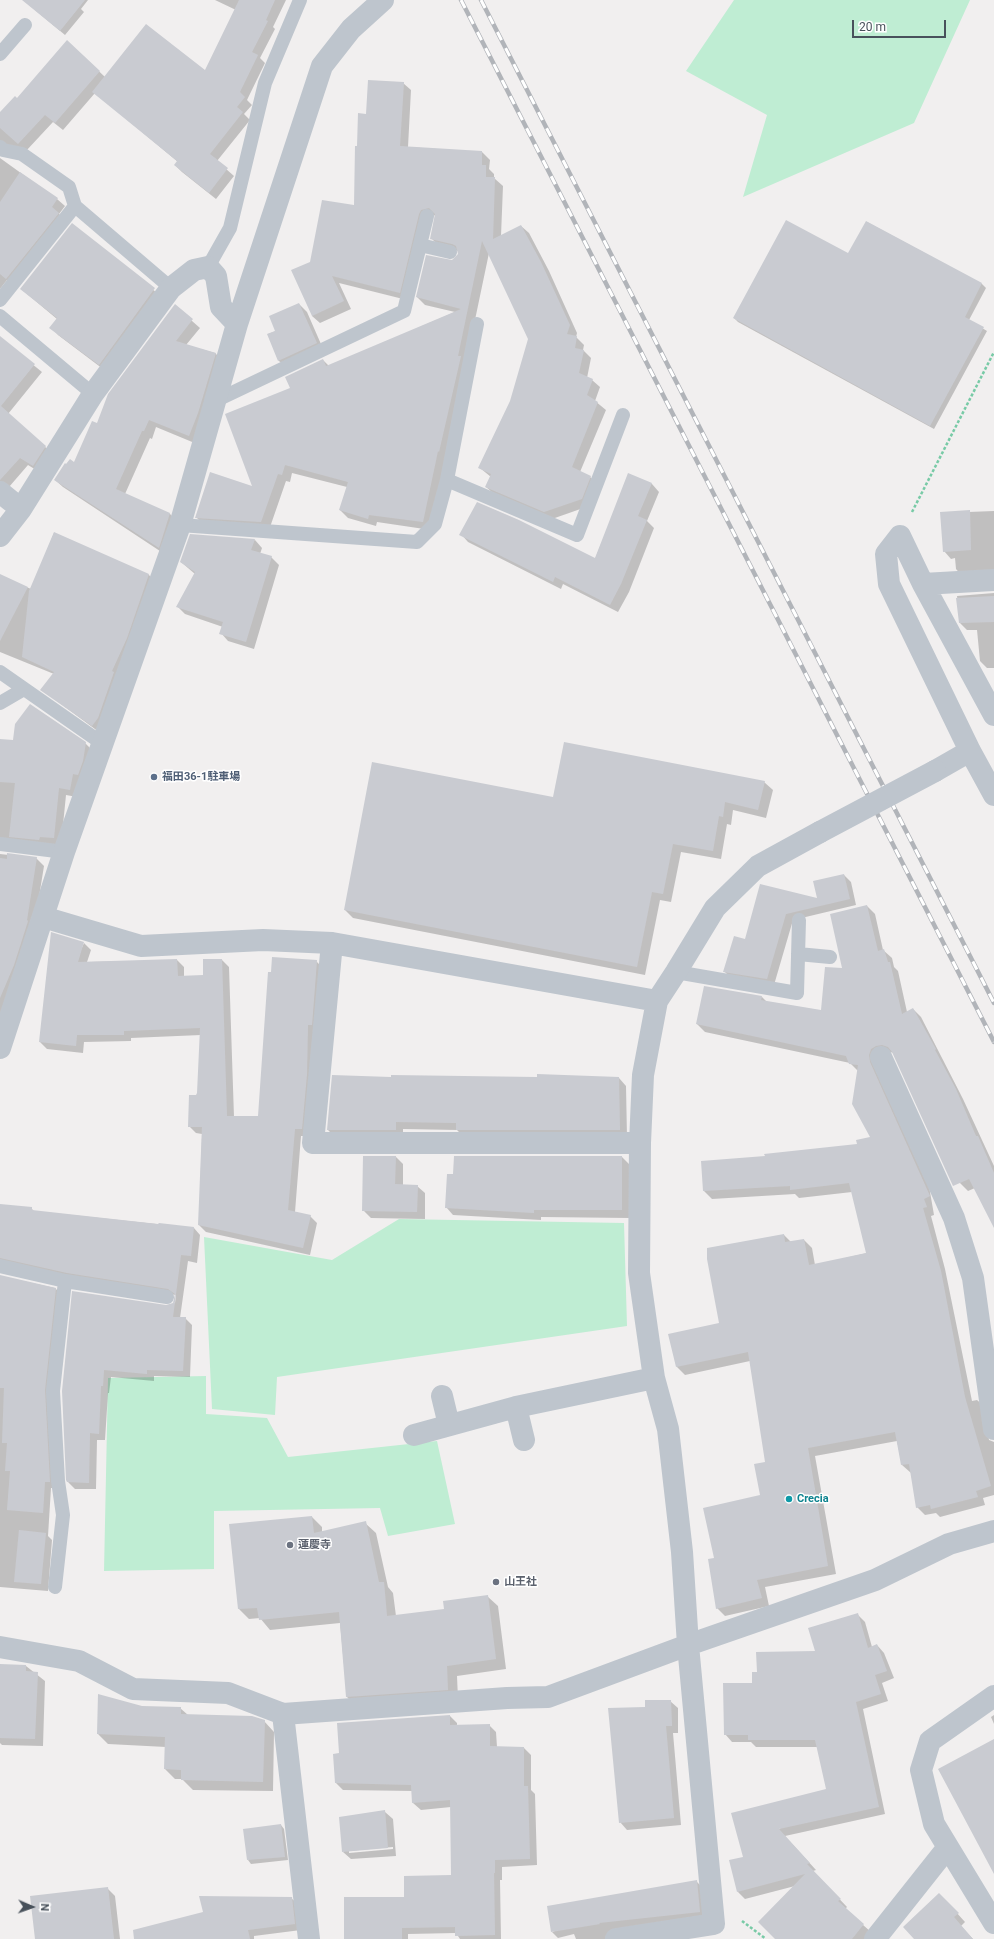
<!DOCTYPE html>
<html>
<head>
<meta charset="utf-8">
<style>
  body { margin:0 }
  #map { position:relative; width:994px; height:1939px; overflow:hidden; background:#f1efef; font-family:Roboto,sans-serif }
  canvas { display:block }
  .north { position:absolute; left:12px; top:1887px; width:40px; height:40px; -webkit-text-stroke:3px #fff; paint-order:stroke; rotate:92deg; font-size:11px; font-weight:700; line-height:16px; text-align:center; color:#48515b }
  .north::after { content:''; display:block; margin:auto; width:14px; height:18px; background:#48515b; clip-path:polygon(50% 0,100% 100%,50% 72%,0 100%) }
  .scale { position:absolute; left:852px; top:20px; width:94px; height:18px; box-sizing:border-box; border:2px solid #48515b; border-top:0; padding-left:5px; font-size:12px; line-height:14px; white-space:nowrap; color:#48515b; -webkit-text-stroke:3px #fff; paint-order:stroke }
</style>
</head>
<body>
<div id="map">
<canvas width="994" height="1939"></canvas>
<div class="north">N</div>
<div class="scale">20 m</div>
</div>
<script>
const ctx = document.querySelector('canvas').getContext('2d');
ctx.lineJoin = 'round';
function fillPath(path, color) { ctx.fillStyle = color; ctx.fill(path, 'evenodd'); }
const shape = rows => new Path2D(rows.map(r => 'M' + r).join(''));
function strokePath(path, color, width, dash) { ctx.strokeStyle = color; ctx.lineWidth = width; ctx.lineCap = dash ? 'butt' : 'round'; ctx.setLineDash(dash || []); ctx.stroke(path); }
function write(font, color, halo, rows, align = 'center') {
  ctx.font = font + ' Roboto,"Noto Sans JP",sans-serif'; ctx.lineWidth = 3; ctx.setLineDash([]); ctx.textBaseline = 'middle'; ctx.strokeStyle = halo; ctx.fillStyle = color; for (const [text, x, y, turn = 0] of rows) {
    ctx.save(); ctx.translate(x, y); ctx.rotate((+turn || 0) * Math.PI / 180); ctx.textAlign = isNaN(turn) ? turn : align; if (halo) ctx.strokeText(text, 0, 0); ctx.fillText(text, 0, 0); ctx.restore();
  }
}
fillPath(shape([
  [734,0,970,0,914,123,743,197,767,115,686,71],
  [399,1219,624,1223,627,1326,277,1377,275,1415,212,1409,204,1237,332,1260],
  [206,1376,206,1414,267,1418,288,1457,437,1441,455,1524,388,1536,380,1508,214,1511,214,1569,104,1571,108,1378]
]), '#bfedd3');
fillPath(shape([
  [23,0,88,0,81,9,84,12,65,35],
  [215,0,286,0,273,27,275,29,260,58,265,63,247,100,252,105,244,114,250,120,217,161,234,176,216,199,182,172,175,165,178,162,95,93,63,130,53,122,26,151,0,152,0,114,17,100,68,42,105,77,205,72,236,10],
  [403,83,411,90,408,147,482,152,490,160,489,169,494,174,494,178,503,186,501,236,521,226,529,233,549,271,577,333,576,337,584,345,583,350,591,358,587,378,592,380,600,387,595,401,606,410,580,472,590,477,598,484,589,506,552,519,494,494,486,487,491,477,480,468,511,402,530,339,489,253,431,530,377,522,376,526,348,518,340,510,347,487,292,473,290,482,286,481,269,530,204,525,196,517,254,488,291,389,323,360,329,366,455,312,425,305,417,297,459,254,458,251,439,246,431,238,436,215,429,217,407,300,339,283,351,309,320,323,312,316,311,262,355,207,358,147,367,115],
  [0,158,57,199,65,206,59,214,66,221,14,285,7,280,0,289],
  [867,222,982,284,986,288,969,320,987,331,934,429,738,322,734,318,849,255],
  [72,225,162,297,107,372,58,335,51,327,57,319,21,289],
  [299,304,307,312,324,351,287,368,279,361,268,334,276,331],
  [175,306,200,328,186,345,215,353,223,361,197,444,156,427,152,439,150,438,125,494,170,514,178,522,166,555,63,487,55,480,74,463,97,424],
  [0,338,42,372,8,414,53,454,41,473,28,465,9,487,0,490],
  [629,475,652,484,659,492,647,521,654,528,629,592,618,612,563,584,561,589,468,542,461,534,595,559],
  [994,511,994,575,963,577,956,569,955,558,951,559,944,551,942,513],
  [54,533,149,575,155,582,99,732,42,690,54,674,0,652,0,587,4,577,31,589],
  [255,540,262,548,260,554,271,557,279,565,254,649,228,641,221,633,223,627,185,614,178,607,195,574,181,562],
  [994,593,994,668,987,668,980,661,977,630,967,630,960,623,957,596],
  [0,740,85,743,93,751,77,797,66,795,61,845,0,848],
  [764,782,773,790,766,818,733,810,731,825,727,824,721,859,681,852,671,902,660,900,645,975,353,918,345,910,554,799],
  [0,854,36,858,44,866,34,928,0,1024],
  [844,875,851,882,856,905,793,920,774,985,731,978,724,971,746,941,761,885,818,900],
  [867,906,875,914,883,950,892,958,894,967,898,971,907,1012,913,1009,921,1017,963,1099,994,1166,994,1225,975,1188,968,1191,960,1183,948,1143,894,1053,890,1052,929,1186,934,1215,931,1216,945,1269,972,1401,977,1400,985,1407,989,1440,994,1442,994,1495,983,1498,985,1505,940,1517,936,1513,925,1515,917,1507,911,1473,902,1465,897,1441,815,1456,836,1574,765,1587,769,1606,725,1616,717,1608,716,1559,762,1496,767,1463,750,1361,685,1375,677,1367,670,1335,720,1324,784,1235,791,1242,804,1240,812,1248,815,1265,867,1253,852,1192,799,1198,795,1194,712,1199,704,1191,702,1162,766,1157,858,1145,872,1138,858,1071,850,1063,705,1032,697,1024,762,997,767,1002,822,1011,843,969],
  [84,943,91,950,87,962,177,960,184,967,184,976,204,976,222,960,229,967,234,1117,259,1117,316,961,323,968,308,1136,301,1136,295,1212,310,1216,317,1223,310,1255,206,1232,199,1225,202,1134,196,1133,189,1126,198,1093,201,1035,131,1038,131,1041,84,1042,83,1053,47,1049,40,1042],
  [392,1078,619,1078,626,1086,627,1137,464,1137,457,1130,403,1129,403,1137,335,1137,328,1130],
  [395,1156,403,1164,403,1185,417,1186,425,1193,425,1219,371,1218,364,1211],
  [622,1157,629,1164,629,1218,541,1217,541,1220,453,1215,446,1207],
  [0,1205,31,1208,34,1211,194,1228,200,1235,197,1263,188,1261,180,1318,185,1318,192,1325,190,1377,154,1376,154,1381,111,1377,109,1393,108,1393,105,1440,97,1440,96,1489,75,1489,68,1482,63,1391,166,1306,175,1303,176,1295,0,1268],
  [0,1276,55,1288,62,1295,56,1488,51,1488,48,1536,52,1540,48,1591,0,1587],
  [312,1517,322,1527,322,1532,365,1523,376,1533,388,1587,393,1593,396,1616,445,1610,487,1596,498,1606,506,1669,457,1676,458,1699,357,1707,347,1697,340,1623,270,1630,260,1618,249,1619,239,1609,230,1525],
  [857,1614,865,1622,872,1647,877,1645,884,1653,894,1678,882,1683,888,1701,863,1709,885,1814,785,1836,816,1870,813,1871,847,1907,845,1909,871,1932,865,1939,777,1939,795,1886,745,1899,738,1892,744,1858,827,1790,818,1747,756,1747,751,1742,732,1742,725,1734,753,1684,816,1652],
  [0,1665,26,1666,45,1681,43,1746,2,1745,0,1743],
  [670,1701,678,1708,678,1733,673,1733,681,1825,627,1830,620,1822,646,1708],
  [180,1708,188,1715,264,1721,274,1732,273,1791,193,1790,182,1779,175,1779,165,1769,166,1747,108,1744,98,1734],
  [994,1715,994,1724,991,1717],
  [450,1716,457,1723,457,1726,489,1725,496,1732,497,1747,524,1748,531,1755,531,1790,535,1794,537,1865,502,1867,502,1880,500,1880,501,1939,460,1939,456,1933,408,1934,408,1939,345,1939,405,1898,452,1876,451,1807,421,1810,413,1803,413,1791,343,1790,336,1783,340,1754],
  [385,1812,393,1819,396,1856,351,1859,343,1852],
  [393,1847,393,1849,349,1853,349,1851],
  [281,1825,284,1829,288,1860,251,1864,248,1860],
  [697,1882,703,1888,706,1917,611,1939,576,1939,574,1934,558,1938,552,1932],
  [107,1888,115,1896,120,1939,36,1939],
  [291,1898,298,1904,301,1930,254,1936,254,1939,174,1939],
  [947,1902,965,1922,961,1926,973,1939,915,1939]
]), '#0003');
fillPath(shape([
  [22,0,85,0,60,31],
  [239,0,275,0,266,20,268,21,252,52,258,55,240,92,245,97,237,107,243,112,210,154,228,168,209,193,174,165,177,161,92,92,146,24,205,70],
  [67,40,100,71,55,123,45,115,18,144,0,128,0,112,15,96,17,98],
  [368,80,404,82,400,146,482,151,482,165,486,165,486,177,495,177,493,239,521,225,541,262,570,325,567,334,577,336,575,348,584,350,579,373,593,379,587,395,598,402,572,467,591,476,582,499,544,512,485,487,491,474,478,468,510,401,528,339,482,241,458,356,461,356,439,452,438,451,423,522,369,515,368,519,339,510,348,482,285,465,282,475,278,474,261,522,195,518,210,472,252,486,225,414,290,388,285,377,323,359,326,366,461,309,416,297,426,255,452,260,458,254,456,246,452,244,430,239,435,214,429,208,421,210,419,214,400,293,332,276,344,301,312,316,291,270,310,262,322,200,354,205,355,146,357,146,358,113,366,114],
  [20,172,58,198,52,207,59,213,6,279,0,274,0,202],
  [786,220,848,253,866,221,982,283,965,317,984,327,930,426,733,318],
  [72,223,155,288,99,365,49,328,57,318,20,289],
  [299,303,317,343,278,361,267,334,275,331,269,316],
  [175,304,193,319,176,341,216,353,198,413,189,436,149,420,144,431,142,431,116,489,170,513,159,548,54,480,65,463,66,464,70,459,74,462,92,421,97,423,108,394],
  [0,336,35,364,1,406,46,446,33,466,20,458,0,480],
  [628,473,652,483,638,516,647,520,621,584,610,605,555,577,553,582,459,535,477,502,519,520,595,558],
  [970,510,971,550,943,552,940,512],
  [54,532,149,574,127,638,112,671,114,672,98,718,92,726,40,690,54,672,22,657,29,591],
  [190,534,255,539,251,550,272,556,246,642,219,634,223,622,176,607,195,572,180,562],
  [0,574,28,587,0,641],
  [994,596,994,622,959,623,956,598],
  [30,704,86,742,83,761,78,775,73,774,70,790,59,788,54,838,40,837,39,840,9,837,15,783,0,782,0,739,13,740,15,724],
  [564,742,765,781,758,810,725,802,723,817,719,816,713,851,673,844,663,894,652,892,637,967,344,910,372,762,553,797],
  [7,853,37,857,27,920,28,921,14,965,0,998,0,858,7,859],
  [844,874,850,899,786,914,767,979,723,972,734,936,745,939,760,884,817,898,813,881],
  [867,905,878,951,884,949,888,962,890,962,902,1014,913,1008,936,1049,935,1050,956,1089,976,1136,978,1136,994,1173,994,1228,969,1179,953,1186,892,1052,888,1047,882,1045,876,1046,871,1049,869,1055,870,1062,930,1196,924,1199,927,1207,923,1208,941,1271,965,1397,991,1486,976,1491,978,1497,931,1509,930,1505,916,1508,909,1464,901,1465,895,1432,808,1448,828,1566,757,1580,762,1598,716,1609,708,1559,714,1558,703,1508,760,1495,754,1464,765,1462,748,1352,676,1367,668,1334,719,1323,707,1259,707,1248,784,1234,785,1242,804,1239,809,1265,866,1253,849,1183,790,1190,790,1186,703,1191,701,1161,765,1156,764,1154,857,1144,856,1140,870,1137,852,1104,858,1065,849,1064,846,1056,696,1024,704,986,762,996,761,1000,821,1010,825,967,842,968,830,914],
  [51,932,84,942,78,962,177,959,178,976,203,975,203,959,222,959,227,1116,258,1116,268,972,271,972,272,957,317,960,312,1025,308,1025,307,1074,302,1129,295,1129,288,1210,311,1215,303,1248,198,1225,202,1127,188,1127,189,1095,196,1095,197,1093,200,1028,124,1031,124,1035,77,1035,76,1046,39,1042],
  [537,1074,619,1077,620,1130,456,1130,456,1123,396,1122,396,1130,327,1130,332,1075,391,1077,391,1075,537,1077],
  [363,1156,396,1156,395,1184,418,1185,417,1212,362,1211],
  [454,1156,622,1156,622,1210,534,1210,534,1213,445,1208,447,1174,453,1174],
  [0,1204,32,1207,32,1210,158,1224,159,1223,194,1227,191,1256,181,1255,173,1317,186,1317,183,1371,147,1370,147,1374,104,1370,103,1386,101,1386,99,1434,90,1433,89,1483,67,1482,66,1480,62,1391,72,1291,166,1305,173,1303,175,1294,168,1289,67,1273,0,1258],
  [0,1275,56,1288,45,1390,50,1482,45,1482,43,1513,7,1510,10,1471,5,1471,7,1443,2,1443,4,1388,0,1388],
  [312,1516,314,1533,366,1521,379,1582,384,1582,387,1616,444,1609,443,1601,488,1595,496,1659,447,1666,448,1690,346,1697,339,1612,259,1620,257,1608,238,1609,229,1524],
  [19,1530,46,1533,41,1584,14,1582],
  [858,1613,868,1648,877,1644,887,1671,875,1675,881,1694,856,1702,879,1807,779,1829,810,1863,807,1864,841,1899,838,1901,864,1924,852,1939,775,1939,758,1922,805,1874,737,1892,729,1860,743,1857,731,1813,826,1789,815,1740,748,1740,748,1735,724,1735,723,1683,752,1683,752,1672,757,1672,756,1652,815,1651,808,1628],
  [0,1664,26,1665,26,1671,38,1672,35,1739,0,1738],
  [98,1694,142,1706,181,1707,181,1714,252,1716,265,1720,263,1782,181,1780,181,1770,164,1769,165,1737,97,1734],
  [645,1700,671,1700,672,1726,666,1726,674,1818,619,1823,608,1708,645,1707],
  [450,1715,450,1725,490,1724,490,1746,524,1747,524,1786,528,1786,530,1859,495,1860,495,1873,494,1873,495,1935,455,1936,455,1927,402,1928,402,1939,344,1939,344,1897,404,1897,404,1876,451,1875,450,1800,412,1803,411,1785,335,1783,333,1754,339,1753,337,1723],
  [994,1739,994,1874,938,1769],
  [385,1810,388,1848,342,1852,339,1817],
  [281,1824,285,1857,247,1860,243,1829],
  [697,1880,700,1912,599,1923,600,1924,551,1932,547,1906],
  [108,1887,114,1939,35,1939,30,1896],
  [939,1893,959,1913,954,1917,973,1939,914,1939,903,1927],
  [199,1896,292,1897,295,1924,248,1930,250,1939,134,1939,133,1930,203,1912]
]), '#c9cbd1');
strokePath(shape([
  [912,512,994,352],
  [742,1921,766,1939]
]), '#78caa6', 2.5, [3, 2]);
strokePath(shape([
  [0,54,25,25],
  [0,147,3,150,22,154,69,187,75,206],
  [420,245,450,252],
  [208,267,230,228,265,83,300,0],
  [0,300,75,206,171,288],
  [0,316,93,394],
  [217,400,404,311,427,216],
  [447,480,577,535,623,415],
  [180,525,417,542,435,524,447,480,477,324],
  [0,672,103,744],
  [0,703,24,689],
  [0,844,64,852],
  [798,954,830,957],
  [676,972,797,993,799,920],
  [0,1266,65,1281,167,1297],
  [55,1587,63,1515,58,1481,53,1391,65,1281]
]), '#bec5cd', 14);
strokePath(shape([
  [0,492,21,509],
  [0,536,21,509,93,394,171,288,194,270,208,267,216,276,221,307,237,324],
  [923,584,994,580],
  [994,715,923,584,900,536,886,554,889,584,970,751,994,795],
  [935,771,970,751],
  [43,917,141,946,263,940,332,943,657,1001],
  [332,943,313,1143,640,1143],
  [0,1048,64,852,180,525,237,324,322,66,351,29,383,0],
  [881,1057,954,1218,973,1278,994,1429],
  [442,1396,449,1425],
  [516,1407,524,1440],
  [414,1435,516,1407,654,1378],
  [0,1647,79,1661,133,1689,228,1693,283,1714,507,1698,548,1697,688,1645,875,1580,949,1544,994,1531],
  [994,1696,930,1741,921,1770,934,1824,994,1923],
  [283,1714,309,1939],
  [616,1939,714,1924,688,1645,682,1552,668,1429,654,1378,639,1273,640,1143,643,1075,657,1001,676,972,715,908,758,866,820,832],
  [875,1939,948,1847]
]), '#bec5cd', 22);
const rail = shape([
  [461,0,994,1042],
  [481,0,994,1003]
]);
strokePath(rail, '#b1b4b9', 4.5);
strokePath(rail, '#fff', 3, [9]);
strokePath(shape([
  [820,832,935,771]
]), '#bec5cd', 22);
for (const [x, y, r, color] of [
  [154,777,4,"#5c6f8a"],
  [789,1499,4,"#0f9aa8"],
  [290,1545,4,"#6b7280"],
  [496,1582,4,"#6b7280"]
]) { const dot = new Path2D(); dot.arc(x, y, r, 0, 2 * Math.PI); ctx.fillStyle = color; ctx.fill(dot); strokePath(dot, '#fff', 1.5); }
write('bold 11px', '#4e5e75', '#fff', [
  ["福田36-1駐車場",162,777]
], 'left');
write('bold 11px', '#0d838f', '#fff', [
  ["Crecia",797,1499]
], 'left');
write('bold 11px', '#5b616d', '#fff', [
  ["蓮慶寺",298,1545],
  ["山王社",504,1582]
], 'left');
</script>
</body>
</html>
